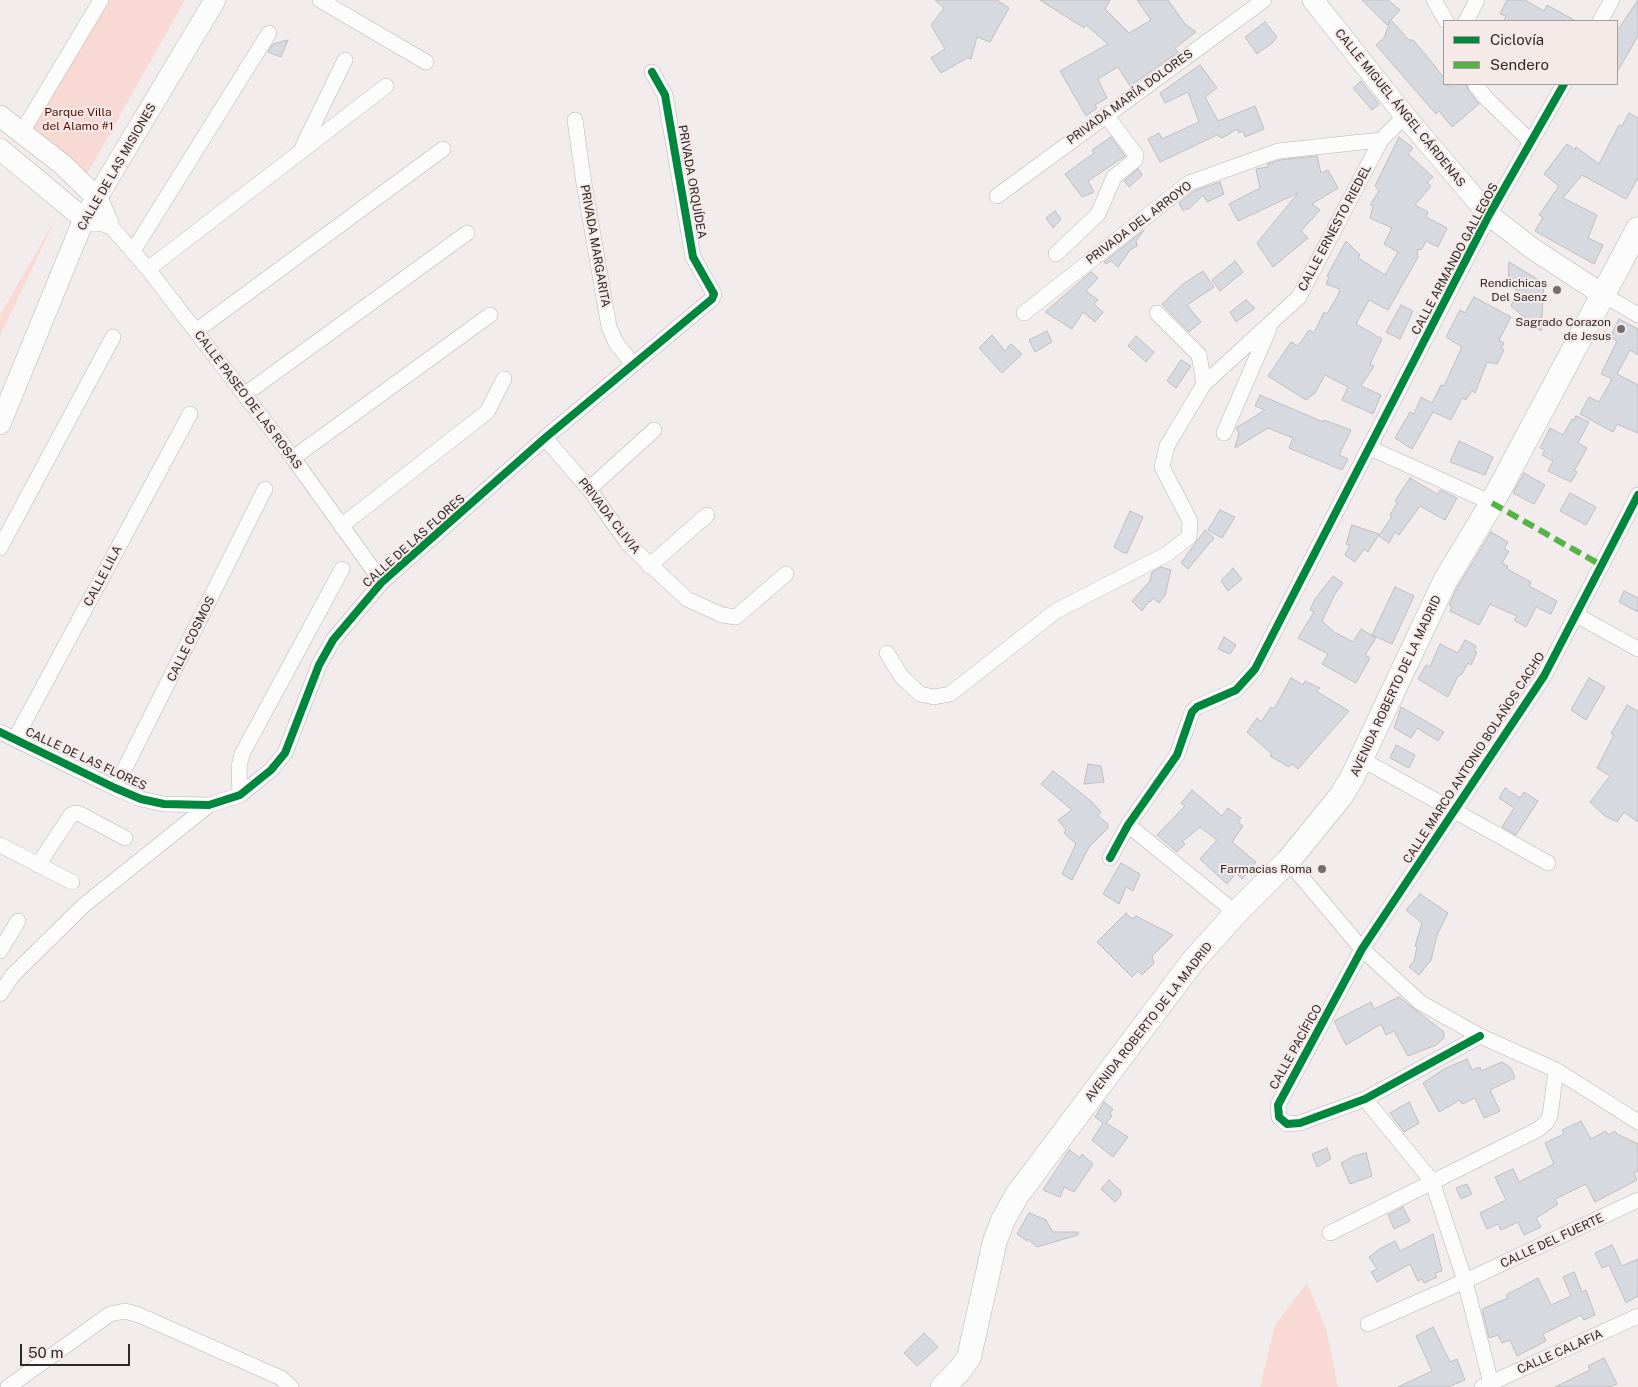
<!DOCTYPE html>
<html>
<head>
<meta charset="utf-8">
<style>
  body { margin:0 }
  #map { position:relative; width:1638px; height:1387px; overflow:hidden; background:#f2ecec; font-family:"Public Sans",sans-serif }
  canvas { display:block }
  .legend { position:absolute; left:1443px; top:20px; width:175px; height:65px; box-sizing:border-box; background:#f6eae8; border:1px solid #a69d9c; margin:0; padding:6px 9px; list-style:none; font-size:15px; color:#2e2929 }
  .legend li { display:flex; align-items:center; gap:10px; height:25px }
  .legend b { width:25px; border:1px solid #a69d9c }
  .scale { position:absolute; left:20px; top:1344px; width:110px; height:22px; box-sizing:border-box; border:2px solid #2e2929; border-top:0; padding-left:6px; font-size:15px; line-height:18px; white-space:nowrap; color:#2e2929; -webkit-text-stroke:4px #f6eae8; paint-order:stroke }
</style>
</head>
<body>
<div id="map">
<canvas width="1638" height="1387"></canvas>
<ul class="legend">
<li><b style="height:6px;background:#00873e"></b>Ciclovía</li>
<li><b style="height:6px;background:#56b246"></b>Sendero</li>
</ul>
<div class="scale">50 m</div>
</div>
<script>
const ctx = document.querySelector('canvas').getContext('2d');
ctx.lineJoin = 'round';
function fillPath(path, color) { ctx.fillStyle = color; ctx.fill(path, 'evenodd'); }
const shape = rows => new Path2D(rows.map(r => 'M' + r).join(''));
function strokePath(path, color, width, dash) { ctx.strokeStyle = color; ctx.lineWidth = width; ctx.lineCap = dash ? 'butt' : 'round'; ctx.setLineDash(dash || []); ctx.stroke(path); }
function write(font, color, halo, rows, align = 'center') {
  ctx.font = font + ' "Public Sans",sans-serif'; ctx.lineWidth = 4; ctx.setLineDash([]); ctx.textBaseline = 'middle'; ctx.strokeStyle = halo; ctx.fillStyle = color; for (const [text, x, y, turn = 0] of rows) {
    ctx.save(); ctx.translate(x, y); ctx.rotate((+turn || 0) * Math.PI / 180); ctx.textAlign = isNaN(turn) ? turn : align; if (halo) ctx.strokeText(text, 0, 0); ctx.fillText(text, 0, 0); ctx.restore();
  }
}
fillPath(shape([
  [107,0,185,0,87,174,31,133],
  [55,220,0,336,0,315],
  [1307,1283,1326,1329,1338,1387,1260,1387,1275,1325]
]), '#f8d9d3');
const building = shape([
  [935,0,997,0,1009,8,990,42,977,37,971,59,967,58,941,73,931,58,945,49,931,25,944,8,935,0],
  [1040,0,1110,0,1105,9,1129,33,1151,20,1137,0,1168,0,1185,24,1196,32,1175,48,1178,52,1130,86,1118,67,1098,79,1107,98,1095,105,1097,108,1086,116,1060,71,1108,44,1086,25,1084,28,1040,0],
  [1362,0,1388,0,1400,10,1391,20,1409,40,1413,40,1430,60,1444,78,1444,84,1451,87,1454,84,1466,84,1468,90,1479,104,1452,127,1439,111,1436,114,1376,45,1384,38,1390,21,1387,25,1362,0],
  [1507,0,1525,0,1544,11,1547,5,1576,21,1504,21,1506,16,1500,14,1507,0],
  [1638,0,1638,36,1617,72,1617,31,1638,0],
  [1265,22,1277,37,1272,43,1257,54,1245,37,1265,22],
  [288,40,281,57,268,52,273,44,288,40],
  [1200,65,1217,88,1205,97,1218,121,1255,106,1264,129,1245,137,1243,131,1239,133,1237,129,1222,138,1217,135,1160,162,1148,139,1159,133,1162,139,1199,122,1188,92,1165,103,1160,93,1200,65],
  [1361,81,1379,104,1372,110,1353,88,1361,81],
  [1629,113,1638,118,1638,178,1626,199,1582,175,1563,198,1597,215,1588,238,1603,245,1594,264,1535,231,1543,217,1539,215,1559,186,1544,174,1567,144,1575,150,1576,147,1599,164,1619,125,1622,126,1629,113],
  [1111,137,1125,156,1088,181,1094,192,1082,197,1065,174,1094,153,1092,150,1111,137],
  [1399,137,1413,148,1408,154,1433,177,1427,182,1431,186,1415,205,1428,212,1426,217,1447,228,1438,247,1426,241,1422,249,1417,250,1418,257,1388,310,1369,300,1356,324,1382,339,1370,364,1374,366,1361,386,1381,395,1373,414,1342,400,1348,387,1325,375,1315,393,1306,400,1268,376,1291,342,1298,346,1309,330,1314,333,1324,312,1327,314,1338,295,1340,289,1326,284,1329,277,1327,276,1346,241,1360,255,1358,258,1385,275,1398,252,1384,244,1392,228,1370,218,1373,206,1370,205,1379,191,1375,186,1399,137],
  [1317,156,1321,173,1328,170,1338,188,1312,204,1320,210,1301,231,1308,238,1273,267,1257,243,1298,193,1238,221,1229,204,1260,188,1256,169,1268,167,1268,164,1280,160,1317,156],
  [1138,169,1142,174,1140,177,1129,187,1124,181,1138,169],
  [1220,182,1224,194,1207,202,1203,195,1188,210,1187,208,1183,211,1179,203,1194,191,1220,182],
  [1055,211,1061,219,1053,228,1046,218,1055,211],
  [1144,230,1136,241,1137,246,1130,250,1118,267,1111,261,1106,264,1104,262,1144,230],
  [1235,261,1243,272,1220,291,1212,280,1235,261],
  [1509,262,1544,283,1541,331,1511,306,1518,291,1508,285,1509,262],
  [1203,271,1214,287,1187,305,1201,322,1189,332,1162,304,1183,284,1203,271],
  [1091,272,1098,278,1086,291,1098,300,1094,304,1103,312,1095,322,1083,312,1072,329,1045,312,1091,272],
  [1474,297,1511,317,1499,340,1504,343,1501,348,1504,350,1497,364,1487,362,1475,393,1472,391,1466,400,1462,398,1451,420,1433,412,1412,449,1395,438,1410,412,1414,414,1421,397,1432,403,1441,385,1444,386,1462,347,1446,337,1460,310,1465,313,1474,297],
  [1246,300,1255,308,1236,322,1230,312,1246,300],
  [1401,305,1413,311,1400,339,1386,332,1401,305],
  [1619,319,1638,329,1638,355,1630,350,1617,374,1638,385,1638,433,1617,424,1613,432,1580,414,1589,397,1599,402,1612,379,1601,374,1617,341,1610,337,1619,319],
  [1047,331,1052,342,1035,352,1029,340,1047,331],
  [992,335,1005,351,1011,344,1022,354,1002,373,979,348,992,335],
  [1136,336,1154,352,1146,362,1128,346,1136,336],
  [1181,360,1191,366,1176,388,1167,381,1181,360],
  [1260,395,1323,422,1324,420,1351,430,1339,455,1348,459,1342,470,1289,448,1293,438,1268,428,1235,448,1239,433,1236,428,1265,410,1255,406,1260,395],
  [1576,416,1589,422,1578,443,1587,448,1574,471,1577,472,1571,482,1548,471,1553,461,1542,455,1545,450,1540,448,1550,428,1563,435,1572,419,1574,420,1576,416],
  [1459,441,1493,457,1485,475,1450,462,1459,441],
  [1524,473,1545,485,1534,504,1513,493,1524,473],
  [1410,478,1437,494,1440,490,1457,498,1445,520,1420,506,1399,535,1395,532,1389,543,1379,536,1392,516,1390,515,1397,503,1395,501,1410,478],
  [1570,493,1596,507,1586,525,1560,511,1570,493],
  [1220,510,1235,517,1222,538,1208,530,1220,510],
  [1130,511,1143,517,1127,553,1124,553,1114,547,1130,511],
  [1352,525,1379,534,1368,552,1364,549,1355,562,1345,555,1350,545,1346,544,1352,525],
  [1205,530,1214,538,1188,569,1181,563,1205,530],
  [1491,532,1508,542,1504,549,1509,551,1502,563,1508,566,1507,569,1531,582,1529,586,1557,601,1551,614,1536,607,1526,627,1514,620,1517,616,1490,604,1479,625,1450,611,1452,606,1449,605,1457,588,1491,532],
  [1161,567,1171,570,1165,595,1159,603,1153,598,1150,602,1149,601,1142,611,1132,601,1150,581,1152,572,1161,567],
  [1233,568,1242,579,1228,591,1221,581,1233,568],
  [1333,576,1343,583,1335,594,1322,621,1334,632,1353,642,1361,629,1376,638,1365,655,1370,658,1356,683,1322,664,1328,654,1298,638,1314,612,1310,610,1315,599,1333,576],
  [1395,587,1414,596,1392,644,1372,635,1395,587],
  [1624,591,1638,598,1638,612,1619,602,1624,591],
  [1224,637,1236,645,1230,654,1218,649,1224,637],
  [1465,640,1476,646,1474,651,1477,652,1471,665,1468,663,1462,674,1458,676,1448,697,1418,679,1426,665,1430,667,1440,644,1458,653,1465,640],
  [1291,678,1303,685,1305,681,1320,688,1316,691,1349,711,1298,769,1292,764,1289,767,1270,756,1272,754,1247,732,1257,718,1261,722,1271,707,1274,709,1291,678],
  [1589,678,1605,687,1586,720,1571,710,1589,678],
  [1627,705,1638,711,1638,822,1624,812,1617,822,1605,816,1590,802,1610,776,1597,768,1614,735,1611,734,1627,705],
  [1401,707,1444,732,1438,741,1417,728,1411,738,1394,728,1401,707],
  [1396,745,1415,755,1409,768,1390,758,1396,745],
  [1088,764,1101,766,1104,782,1084,784,1088,764],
  [1053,771,1091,801,1101,812,1098,816,1108,824,1108,828,1089,847,1072,880,1062,874,1076,844,1064,833,1066,830,1058,820,1072,810,1041,784,1053,771],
  [1505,788,1520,798,1524,792,1538,801,1516,835,1502,827,1514,808,1499,798,1505,788],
  [1192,790,1222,816,1228,808,1241,818,1238,822,1243,826,1232,842,1256,862,1242,879,1236,873,1227,884,1200,859,1217,840,1200,827,1182,842,1185,844,1177,852,1157,835,1185,806,1181,803,1192,790],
  [1121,863,1140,874,1133,891,1126,887,1119,904,1103,894,1121,863],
  [1420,894,1448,913,1437,935,1431,960,1419,975,1409,967,1414,961,1417,947,1415,946,1422,923,1406,910,1420,894],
  [1126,913,1132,919,1136,916,1173,935,1152,956,1154,963,1142,975,1138,971,1132,977,1097,942,1126,913],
  [1399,997,1444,1032,1444,1038,1436,1045,1408,1056,1394,1031,1386,1035,1381,1024,1346,1045,1334,1021,1371,1002,1374,1009,1399,997],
  [1467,1059,1472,1070,1480,1067,1481,1071,1502,1062,1511,1068,1515,1078,1490,1090,1500,1111,1484,1118,1475,1098,1462,1104,1460,1100,1439,1112,1423,1083,1444,1069,1467,1059],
  [1104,1102,1113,1109,1110,1114,1112,1116,1106,1123,1128,1137,1113,1157,1092,1140,1103,1123,1095,1117,1104,1102],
  [1409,1102,1419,1123,1404,1132,1390,1113,1409,1102],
  [1581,1121,1591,1139,1606,1131,1608,1135,1615,1131,1617,1134,1638,1144,1638,1171,1634,1173,1637,1180,1595,1202,1586,1184,1555,1199,1558,1204,1536,1218,1541,1227,1524,1235,1518,1222,1501,1230,1498,1224,1487,1229,1480,1213,1506,1200,1495,1177,1513,1169,1519,1182,1554,1164,1545,1143,1564,1134,1562,1130,1581,1121],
  [1327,1148,1331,1159,1317,1167,1312,1154,1327,1148],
  [1069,1150,1080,1158,1082,1154,1093,1164,1074,1192,1064,1187,1060,1197,1043,1190,1069,1150],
  [1366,1153,1372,1176,1350,1184,1341,1163,1354,1156,1366,1153],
  [1109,1180,1121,1191,1121,1195,1115,1202,1101,1189,1109,1180],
  [1467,1184,1472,1194,1461,1199,1456,1188,1467,1184],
  [1403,1207,1410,1221,1394,1229,1388,1215,1403,1207],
  [1029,1213,1046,1220,1053,1232,1078,1232,1078,1235,1037,1247,1028,1239,1027,1241,1017,1234,1029,1213],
  [1433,1234,1442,1271,1435,1273,1437,1277,1424,1283,1422,1279,1418,1281,1410,1264,1377,1282,1371,1272,1377,1269,1369,1257,1381,1248,1395,1241,1400,1251,1433,1234],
  [1612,1245,1622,1266,1638,1259,1638,1296,1626,1303,1609,1265,1602,1268,1595,1253,1612,1245],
  [1574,1272,1582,1292,1586,1290,1595,1315,1584,1320,1581,1315,1543,1334,1546,1341,1517,1356,1510,1340,1502,1343,1498,1335,1489,1338,1482,1309,1508,1298,1506,1295,1538,1278,1551,1305,1571,1296,1563,1277,1574,1272],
  [1433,1327,1450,1362,1457,1359,1465,1380,1448,1387,1398,1387,1432,1371,1416,1336,1433,1327],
  [924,1333,938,1347,917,1366,904,1353,924,1333],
  [1604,1358,1617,1384,1609,1387,1555,1387,1590,1370,1588,1366,1604,1358]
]);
fillPath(building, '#d6dae0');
strokePath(building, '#bfbdbe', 1);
const street = shape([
  [320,0,426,62],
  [1434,0,1446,21],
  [1466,21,1477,0],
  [1600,21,1612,0],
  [1475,84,1486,98,1531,142],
  [575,120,583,177,609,327,616,343,633,364],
  [22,132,101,0],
  [303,146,345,60],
  [997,196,1264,0],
  [108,223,148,269,293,458,382,582],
  [133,251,269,33],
  [1056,254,1098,214,1114,177,1135,160,1136,155,1106,115],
  [148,269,386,86],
  [1602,294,1638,315],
  [1024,313,1189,183,1278,151,1381,140,1405,116],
  [1157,313,1199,355,1204,384],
  [196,331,443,149],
  [244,395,467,233],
  [1224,433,1269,329],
  [545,438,589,489,629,545,687,599,722,615,736,617,786,574],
  [1370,448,1492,503],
  [293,458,490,315],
  [589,489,654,430],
  [341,526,487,412,504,379],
  [0,548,113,337],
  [649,566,707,515],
  [1576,615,1638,649],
  [887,653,901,676,920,694,934,697,950,694,1056,611,1167,554,1189,537,1190,521,1162,467,1167,446,1204,384,1299,297,1381,140],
  [0,732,115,788,141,799,164,804,209,805,240,795,271,770,285,753,319,665,333,640,382,582,545,438,712,299,714,294,693,257,665,95,652,72],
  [15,739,190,414],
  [1363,760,1548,863],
  [115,788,265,489],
  [240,795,239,767,242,754,342,569],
  [1128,825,1236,913],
  [0,845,72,882],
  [1110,858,1128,825,1177,755,1192,712,1197,707,1236,690,1255,669,1489,215,1564,84],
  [1288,861,1362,949,1421,1003,1480,1036,1556,1070,1638,1122],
  [38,865,71,815,75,813,80,814,125,838],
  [0,951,18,921],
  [0,994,12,976,83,906,209,805],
  [1480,1036,1365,1099,1300,1123,1287,1124,1279,1117,1278,1105,1362,949,1544,676,1638,495],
  [1365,1099,1432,1181,1465,1281,1492,1387],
  [1330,1233,1537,1130,1545,1124,1550,1116,1556,1070],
  [1368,1324,1465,1281,1638,1200],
  [8,1387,110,1314,125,1311,139,1315,281,1378,291,1387],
  [1482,1387,1638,1316]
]);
const secondary = shape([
  [1313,0,1405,116,1489,215,1533,249,1602,294],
  [0,116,62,164,97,198,108,223],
  [0,149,84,219,97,221],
  [0,424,84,219,215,0]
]);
const primary = shape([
  [943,1387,960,1370,969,1357,995,1241,1003,1220,1017,1195,1193,961,1236,913,1288,861,1341,796,1352,778,1445,581,1492,503,1638,229]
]);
strokePath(street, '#b9b4b3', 16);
strokePath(secondary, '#b9b4b3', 22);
strokePath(primary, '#b9b4b3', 25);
strokePath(street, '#fdfcfc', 15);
strokePath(secondary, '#fdfcfc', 21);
strokePath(primary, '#fdfcfc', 24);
strokePath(shape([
  [1492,503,1601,565]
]), '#56b246', 6, [12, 6]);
strokePath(shape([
  [0,732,115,788,141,799,164,804,209,805,240,795,271,770,285,753,319,665,333,640,382,582,545,438,712,299,714,294,693,257,665,95,652,72],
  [1110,858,1128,825,1177,755,1192,712,1197,707,1236,690,1255,669,1489,215,1564,84],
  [1480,1036,1365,1099,1300,1123,1287,1124,1279,1117,1278,1105,1362,949,1544,676,1638,495]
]), '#00873e', 8);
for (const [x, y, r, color] of [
  [1557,290,5,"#736d6d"],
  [1621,329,5,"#736d6d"],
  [1322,869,5,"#736d6d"]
]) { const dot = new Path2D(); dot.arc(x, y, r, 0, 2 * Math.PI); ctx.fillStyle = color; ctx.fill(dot); strokePath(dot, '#f6eae8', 2); }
write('12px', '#2e2929', '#f6eae8', [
  ["PRIVADA MARÍA DOLORES",1130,97,-36],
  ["CALLE MIGUEL ÁNGEL CÁRDENAS",1400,108,51],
  ["CALLE DE LAS MISIONES",117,167,-60],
  ["PRIVADA ORQUÍDEA",692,182,80],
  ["PRIVADA DEL ARROYO",1139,223,-37],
  ["CALLE ERNESTO RIEDEL",1335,228,-62],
  ["PRIVADA MARGARITA",595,246,80],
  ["CALLE ARMANDO GALLEGOS",1455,259,-62],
  ["CALLE PASEO DE LAS ROSAS",248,400,53],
  ["PRIVADA CLIVIA",609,516,52],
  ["CALLE DE LAS FLORES",414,541,-42],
  ["CALLE LILA",103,576,-62],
  ["CALLE COSMOS",191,639,-64],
  ["AVENIDA ROBERTO DE LA MADRID",1396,686,-65],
  ["CALLE MARCO ANTONIO BOLAÑOS CACHO",1474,758,-57],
  ["CALLE DE LAS FLORES",86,759,25],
  ["AVENIDA ROBERTO DE LA MADRID",1149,1022,-52],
  ["CALLE PACÍFICO",1296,1047,-61],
  ["CALLE DEL FUERTE",1552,1241,-25],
  ["CALLE CALAFIA",1560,1352,-24]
]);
write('12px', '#570b02', '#f6eae8', [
  ["Parque Villa",78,112],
  ["del Alamo #1",78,126]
]);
write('12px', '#2e2929', '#f6eae8', [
  ["Rendichicas",1547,283],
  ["Del Saenz",1547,297],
  ["Sagrado Corazon",1611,322],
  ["de Jesus",1611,336],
  ["Farmacias Roma",1312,869]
], 'right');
</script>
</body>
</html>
